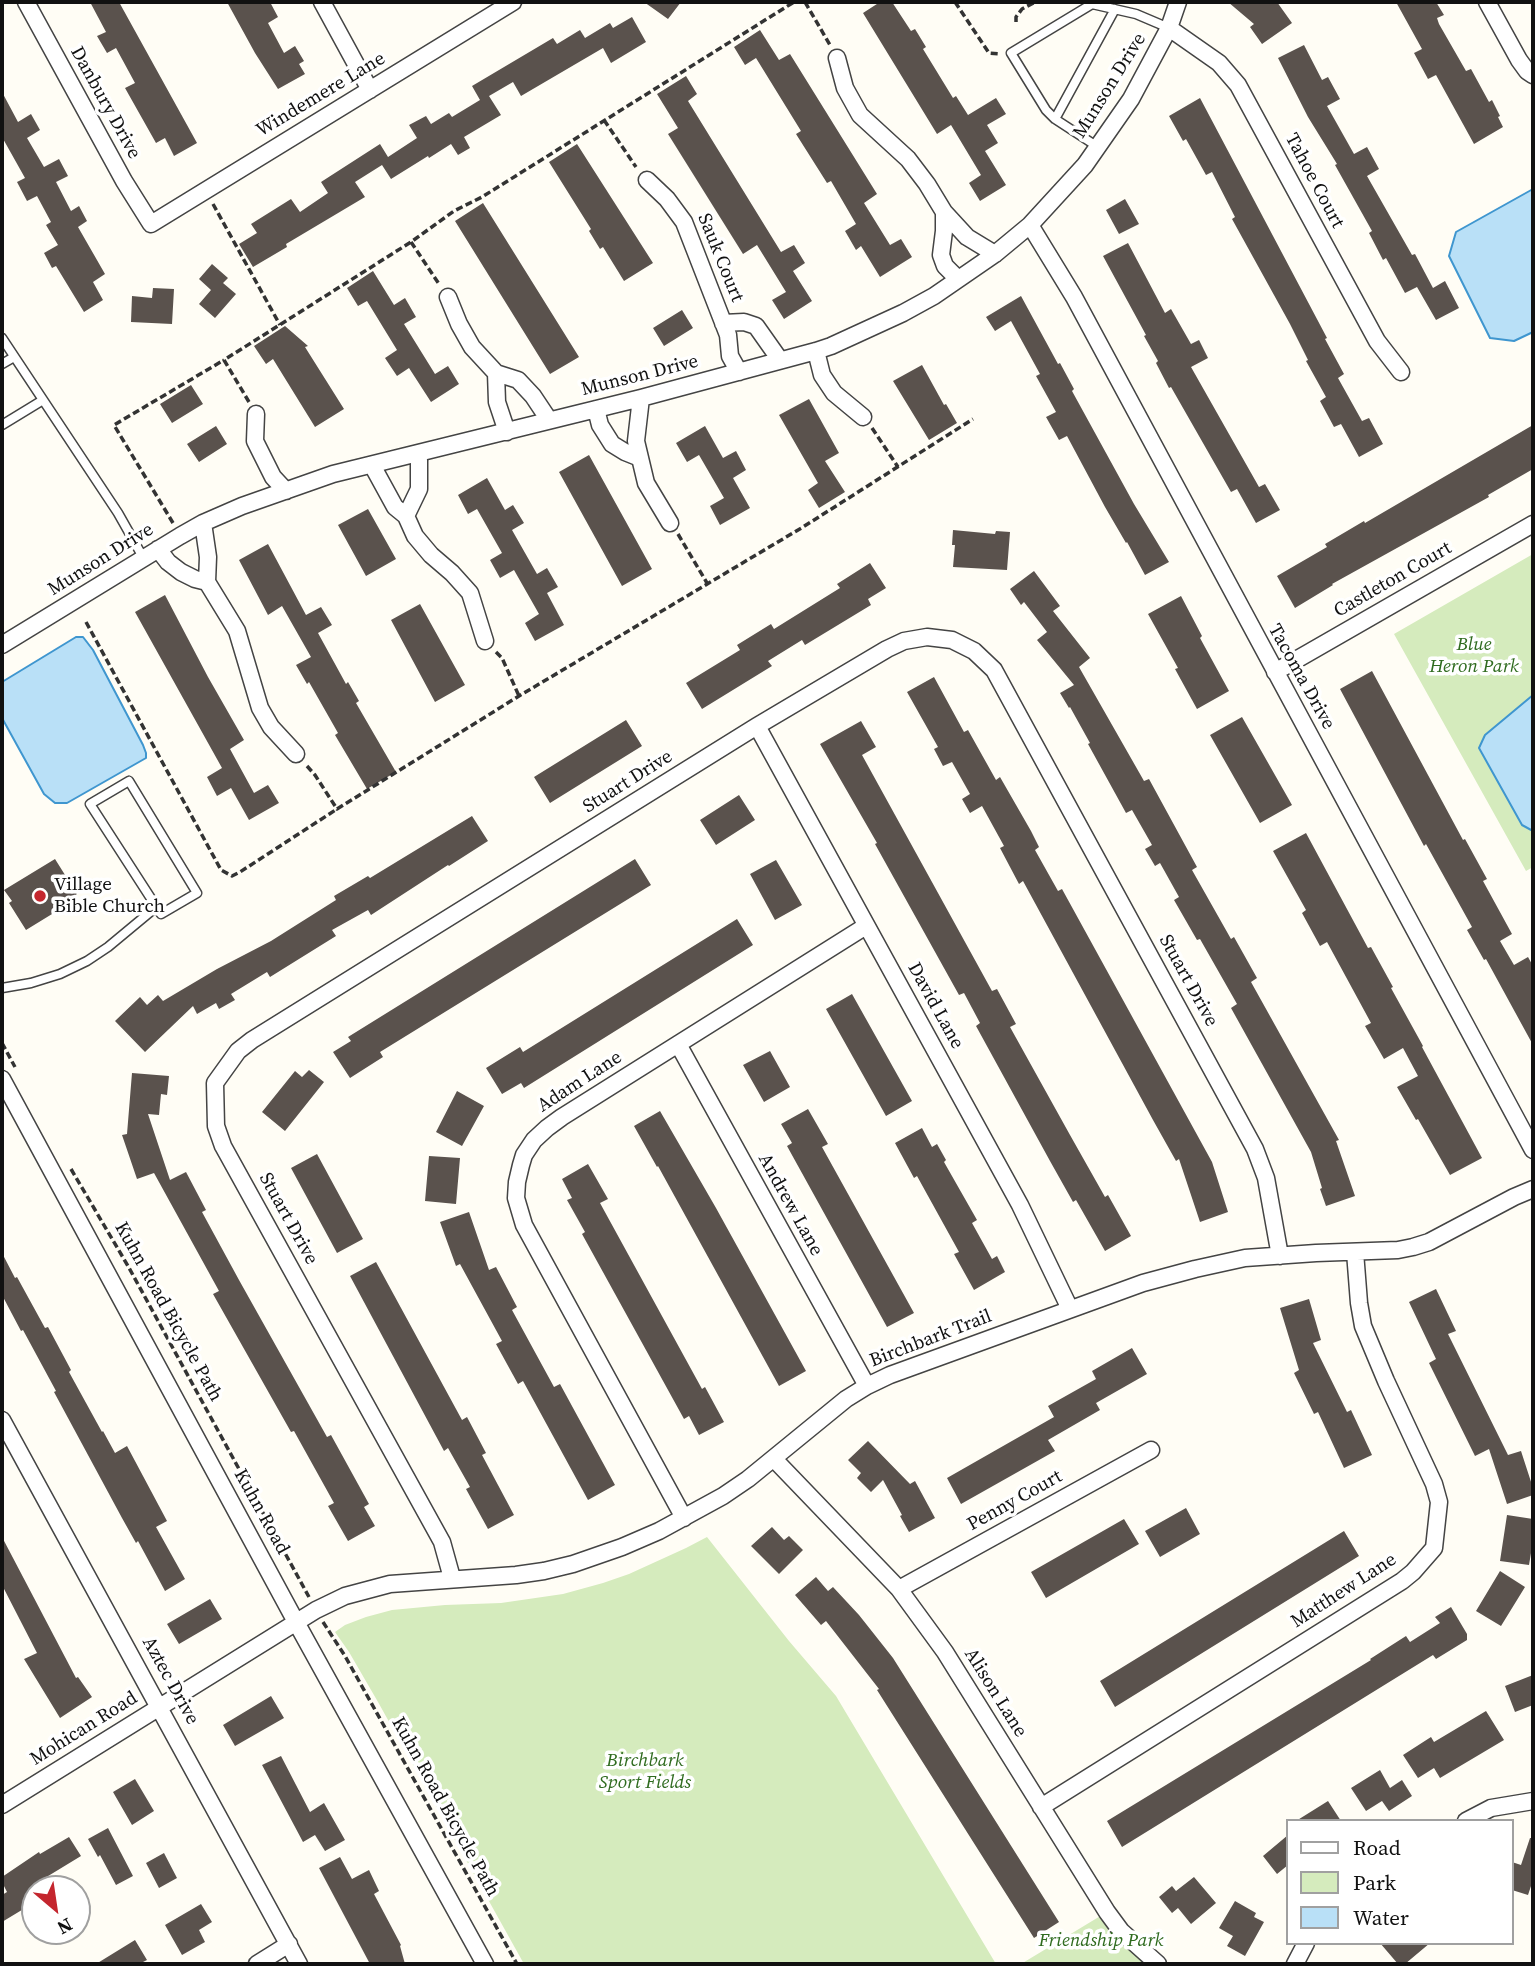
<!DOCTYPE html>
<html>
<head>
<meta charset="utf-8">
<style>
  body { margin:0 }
  #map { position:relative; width:1535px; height:1966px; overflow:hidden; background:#fffdf5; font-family:"Source Serif 4",serif }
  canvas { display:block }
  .frame { position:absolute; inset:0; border:4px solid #111; pointer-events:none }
  .legend { position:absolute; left:1286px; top:1819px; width:228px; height:126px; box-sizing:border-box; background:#fff; border:2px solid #a0a0a0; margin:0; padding:9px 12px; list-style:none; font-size:21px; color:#111 }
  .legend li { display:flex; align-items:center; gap:14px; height:35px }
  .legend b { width:35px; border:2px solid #a0a0a0 }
  .north { position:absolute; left:21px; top:1875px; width:70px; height:70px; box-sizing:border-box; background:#fff; border:2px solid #a0a0a0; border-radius:50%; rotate:151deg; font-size:19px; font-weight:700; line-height:28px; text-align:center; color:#111 }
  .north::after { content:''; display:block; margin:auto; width:24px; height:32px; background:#c4262e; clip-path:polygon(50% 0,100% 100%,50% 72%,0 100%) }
</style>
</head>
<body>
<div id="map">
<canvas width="1535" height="1966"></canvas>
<div class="frame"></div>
<ul class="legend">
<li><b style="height:9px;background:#fff"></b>Road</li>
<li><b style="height:19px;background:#d5ebbd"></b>Park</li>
<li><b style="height:19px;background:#b9e0f7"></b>Water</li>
</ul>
<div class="north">N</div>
</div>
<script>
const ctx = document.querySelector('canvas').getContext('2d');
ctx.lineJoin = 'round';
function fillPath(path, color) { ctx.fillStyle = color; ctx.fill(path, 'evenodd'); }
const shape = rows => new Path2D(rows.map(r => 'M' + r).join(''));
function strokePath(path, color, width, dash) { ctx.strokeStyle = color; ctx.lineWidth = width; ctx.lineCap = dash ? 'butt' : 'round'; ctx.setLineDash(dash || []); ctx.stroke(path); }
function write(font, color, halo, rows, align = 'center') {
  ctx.font = font + ' "Source Serif 4",serif'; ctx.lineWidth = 7; ctx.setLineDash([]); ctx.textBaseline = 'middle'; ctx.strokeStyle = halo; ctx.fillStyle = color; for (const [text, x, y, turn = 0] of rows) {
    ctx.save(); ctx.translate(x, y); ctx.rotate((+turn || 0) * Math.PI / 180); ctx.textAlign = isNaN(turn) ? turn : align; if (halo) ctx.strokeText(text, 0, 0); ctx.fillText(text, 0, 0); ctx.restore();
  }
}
fillPath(shape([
  [1533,554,1533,867,1526,871,1394,634],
  [707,1537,789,1641,836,1696,996,1964,524,1964,378,1702,349,1652,335,1632,345,1625,366,1617,392,1610,445,1605,501,1603,563,1594,603,1583,629,1574,686,1548],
  [1107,1912,1158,1964,1021,1964]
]), '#d5ebbd');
const water = shape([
  [1533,189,1533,332,1514,341,1490,338,1449,256,1456,232,1533,189],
  [76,637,83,637,93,650,143,745,146,753,146,758,67,803,55,803,44,794,2,718,2,682,76,637],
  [1533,695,1533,831,1522,825,1479,748,1485,735,1533,695]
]);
fillPath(water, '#b9e0f7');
strokePath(water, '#3f96cf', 2);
fillPath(shape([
  [90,2,119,2,197,143,174,156,165,138,156,143,125,88,135,83,116,48,107,53,97,36,106,32],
  [227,2,270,2,278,17,268,23,284,53,295,46,304,61,299,64,305,74,278,89,255,53],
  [644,2,681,2,668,19],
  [880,2,892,2,911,31,915,29,926,47,923,49,953,98,956,96,968,115,996,98,1006,114,987,125,998,143,985,151,1006,185,980,201,969,183,981,175,951,125,937,134,863,13],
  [1228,2,1277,2,1292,23,1262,44,1250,27,1254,24],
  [1396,2,1436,2,1444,15,1437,18,1439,24,1466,71,1471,69,1489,102,1492,100,1500,116,1498,117,1503,127,1474,144,1436,75,1428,79,1414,53,1422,49],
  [632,17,646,42,611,63,603,48,521,96,513,82,489,96,501,115,464,137,470,148,458,155,451,144,429,158,428,156,391,179,382,165,355,182,365,197,286,244,287,247,253,267,239,244,257,233,251,224,291,199,300,212,328,193,321,182,380,144,388,157,417,138,409,125,426,116,431,124,449,113,452,117,480,100,472,86,553,38,557,44,580,30,585,38,610,23,613,28],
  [760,30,779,60,790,54,877,194,864,203,890,245,901,239,912,257,880,277,861,246,856,250,845,231,856,224,831,181,827,183,796,134,801,131,756,58,745,65,734,47],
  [1304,45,1322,80,1328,77,1340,99,1327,106,1354,154,1367,147,1379,169,1367,176,1412,255,1415,254,1433,288,1445,281,1459,308,1436,320,1417,287,1405,293,1386,258,1383,260,1369,233,1372,231,1335,165,1337,164,1308,117,1278,58],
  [686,76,697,94,688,101,781,252,794,245,805,263,793,271,812,301,784,319,772,300,786,292,757,245,743,254,668,134,678,128,657,94],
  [2,92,18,122,31,114,40,130,27,138,44,167,59,159,68,176,56,182,71,211,79,206,87,221,78,227,105,274,93,282,103,300,84,312,56,266,52,268,44,253,58,245,46,225,51,222,37,196,27,201,17,182,25,178,2,137],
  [1200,98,1327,338,1325,339,1344,374,1338,378,1362,421,1369,418,1383,444,1359,457,1341,424,1334,427,1320,401,1326,397,1306,361,1308,360,1290,324,1232,219,1235,217,1212,172,1206,175,1186,139,1183,141,1169,116],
  [577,144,653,263,624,281,603,247,600,249,589,231,591,229,549,162],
  [1125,199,1139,224,1119,234,1106,210],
  [483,203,579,357,550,374,455,221],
  [1128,243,1165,313,1171,309,1191,344,1199,340,1208,358,1191,367,1259,487,1265,484,1280,510,1256,523,1237,489,1231,492,1171,387,1169,388,1156,363,1158,361,1144,336,1146,335,1103,256],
  [212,264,228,278,223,283,236,294,215,318,199,304,211,290,199,279],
  [373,271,394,305,405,298,416,317,404,324,435,374,448,366,459,384,431,402,409,368,397,376,385,358,397,350,367,301,358,306,347,288],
  [153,288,174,289,172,324,131,322,132,296,152,298],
  [1021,296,1058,364,1060,363,1074,389,1072,391,1134,504,1169,562,1145,575,1127,542,1126,543,1105,507,1067,436,1059,440,1046,417,1056,412,1036,376,1040,374,1011,321,995,331,986,317],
  [682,310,693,328,664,346,653,328],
  [285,326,308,346,305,347,344,409,315,427,273,359,266,364,254,346],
  [922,365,944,405,946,404,957,423,929,440,893,381],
  [191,385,203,404,172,423,160,404],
  [809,399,839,453,825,461,845,492,819,508,808,490,818,483,779,415],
  [1533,425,1533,469,1488,495,1489,497,1332,584,1333,585,1295,608,1277,576,1327,547,1325,544,1364,521,1365,523],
  [216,426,227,444,199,462,187,444],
  [705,426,723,458,736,451,746,470,733,478,750,508,720,525,710,506,724,498,699,455,687,462,676,443],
  [589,455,652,569,622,586,559,472],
  [487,478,505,510,513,505,524,523,512,530,537,574,547,568,558,587,547,593,564,625,535,641,525,623,539,614,514,570,500,578,490,560,502,553,477,509,468,514,458,495],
  [368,509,396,559,366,576,338,525],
  [953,530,995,534,996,531,1010,532,1007,570,953,567,955,545,952,545],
  [268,544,306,615,321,607,332,625,318,633,346,684,348,682,359,701,356,703,396,772,367,789,335,735,338,733,309,682,307,684,296,665,311,657,282,606,268,615,239,560],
  [870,563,886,588,868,599,871,605,805,645,802,640,768,661,772,666,702,709,686,683,740,650,737,645,771,624,774,629,840,588,837,584],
  [1034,571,1060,606,1053,611,1090,658,1079,667,1144,781,1149,779,1197,867,1192,870,1231,939,1234,937,1257,978,1251,982,1339,1140,1336,1141,1355,1196,1326,1206,1320,1189,1322,1188,1311,1152,1231,1008,1237,1004,1200,939,1197,940,1174,900,1179,897,1160,863,1155,866,1145,849,1152,845,1132,810,1126,813,1088,744,1090,743,1070,707,1069,708,1060,693,1074,685,1037,640,1047,632,1024,602,1021,605,1010,589],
  [165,595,208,677,244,740,230,749,254,793,268,785,279,803,249,820,231,788,217,796,207,777,222,768,135,612],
  [1181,596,1202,636,1200,638,1229,691,1197,709,1175,669,1178,668,1148,614],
  [420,604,465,685,435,702,391,620],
  [1372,671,1463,840,1465,839,1487,879,1483,881,1512,934,1500,941,1514,965,1528,957,1533,966,1533,1045,1486,959,1484,960,1467,930,1472,927,1426,844,1424,846,1340,689],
  [934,677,964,732,968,730,996,780,1000,777,1031,831,1039,847,1035,850,1058,891,1062,889,1212,1162,1228,1212,1200,1222,1179,1159,1176,1161,1153,1120,1023,881,1019,884,1000,848,1004,846,982,806,970,813,962,799,970,794,952,762,943,766,934,749,938,747,907,692],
  [1242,717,1292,805,1260,823,1210,735],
  [626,720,642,746,550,803,534,777],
  [861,721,876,747,862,755,992,991,997,989,1016,1024,1010,1027,1070,1135,1105,1197,1108,1195,1131,1236,1105,1251,1076,1200,1073,1202,1050,1161,976,1026,980,1023,964,993,959,995,875,844,877,843,820,744],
  [739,795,755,820,716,845,700,820],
  [472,816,488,841,449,866,448,865,371,915,368,910,332,930,336,936,270,977,267,972,231,994,235,1000,219,1009,216,1003,197,1014,193,1006,145,1052,115,1021,140,997,147,1005,158,995,163,1001,217,969,271,941,336,900,334,896,368,876,370,878],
  [1306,833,1368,948,1371,947,1393,987,1391,988,1423,1046,1422,1047,1482,1158,1450,1175,1418,1119,1416,1120,1397,1087,1418,1076,1403,1048,1384,1059,1365,1026,1371,1023,1327,942,1320,946,1302,913,1306,910,1273,851],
  [55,859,77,894,69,899,70,903,26,930,9,903,12,901,4,890],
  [635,859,651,885,380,1052,383,1057,350,1078,333,1052,351,1041,348,1037],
  [776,860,802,905,775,920,750,874],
  [737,919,753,945,524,1088,521,1083,502,1094,486,1068,520,1047,523,1052],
  [852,994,912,1101,886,1116,826,1009],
  [770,1051,790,1087,764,1102,743,1065],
  [309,1070,324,1082,285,1131,262,1112,295,1071,302,1077],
  [132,1073,169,1076,167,1095,161,1094,159,1115,148,1114,170,1180,186,1172,206,1210,202,1212,239,1280,327,1437,331,1435,369,1504,364,1507,375,1526,348,1541,328,1506,334,1503,294,1431,291,1432,213,1294,219,1291,154,1173,137,1179,122,1135,127,1134],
  [457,1091,484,1106,462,1146,436,1132],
  [808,1109,828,1144,822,1147,914,1313,887,1327,787,1146,792,1143,781,1124],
  [660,1111,716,1208,806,1371,779,1386,658,1166,657,1167,634,1126],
  [922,1128,932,1147,937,1144,946,1160,944,1162,977,1220,972,1223,992,1259,997,1256,1005,1272,974,1290,954,1254,959,1252,917,1176,914,1178,895,1143],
  [317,1154,363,1239,337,1253,291,1168],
  [429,1156,460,1158,456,1204,425,1201],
  [588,1164,608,1199,600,1203,702,1389,705,1387,724,1422,699,1435,689,1416,684,1419,582,1234,585,1232,567,1200,572,1198,562,1179],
  [469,1212,489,1270,496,1267,517,1307,512,1310,554,1387,560,1384,615,1485,588,1500,523,1381,518,1384,496,1344,502,1341,460,1264,456,1266,440,1222],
  [2,1253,15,1278,17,1277,45,1328,48,1327,71,1370,69,1372,102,1432,103,1431,115,1453,127,1446,167,1521,156,1527,185,1579,165,1591,138,1541,136,1543,122,1518,54,1392,56,1391,23,1330,21,1331,2,1295],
  [376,1262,462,1420,467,1417,486,1453,482,1455,514,1515,488,1529,466,1489,470,1487,448,1448,444,1451,350,1276],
  [1436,1289,1456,1331,1448,1334,1508,1455,1521,1451,1533,1488,1533,1495,1507,1504,1489,1449,1475,1456,1429,1363,1436,1359,1409,1302],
  [1309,1299,1321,1340,1313,1343,1347,1412,1351,1410,1372,1455,1344,1468,1318,1412,1314,1414,1294,1373,1299,1370,1280,1308],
  [1132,1348,1147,1374,1096,1403,1100,1410,1048,1440,1055,1451,961,1504,947,1478,1054,1417,1048,1406,1096,1379,1092,1371],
  [868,1441,910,1484,915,1481,935,1518,909,1532,900,1516,902,1515,883,1480,871,1492,857,1478,861,1473,848,1460],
  [1186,1508,1200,1534,1160,1557,1145,1531],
  [1507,1515,1533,1519,1533,1541,1529,1565,1500,1561],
  [1124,1519,1139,1544,1046,1598,1031,1572],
  [772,1527,784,1540,789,1536,803,1550,779,1574,751,1546],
  [1344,1531,1359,1556,1115,1707,1100,1681],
  [2,1537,76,1678,78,1677,92,1697,60,1718,24,1659,37,1653,2,1585],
  [1500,1571,1525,1587,1501,1626,1476,1611],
  [816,1577,828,1591,833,1587,859,1615,893,1658,1059,1922,1034,1938,877,1690,879,1689,826,1621,821,1625,795,1595],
  [210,1599,222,1619,179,1644,167,1624],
  [1451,1607,1467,1634,1467,1640,1436,1659,1433,1655,1122,1847,1107,1821,1371,1660,1370,1659,1406,1636,1410,1642,1440,1623,1435,1617],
  [1533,1675,1533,1705,1515,1712,1505,1686],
  [271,1696,284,1718,235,1746,223,1725],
  [1486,1711,1504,1740,1440,1778,1434,1768,1418,1778,1403,1755,1431,1737,1434,1742],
  [281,1756,310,1812,324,1803,345,1840,325,1851,315,1835,303,1842,262,1765],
  [1380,1770,1390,1788,1402,1780,1412,1796,1389,1811,1382,1801,1366,1811,1351,1788],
  [135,1779,154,1811,132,1825,113,1792],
  [1328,1801,1341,1821,1296,1821],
  [108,1828,133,1876,116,1885,100,1855,98,1857,88,1839],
  [1288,1835,1288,1865,1277,1874,1263,1856],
  [69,1837,81,1856,35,1884,35,1902,2,1922,2,1895,7,1892,2,1882,2,1877,39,1852,40,1854],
  [1530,1838,1533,1838,1533,1880,1528,1895,1512,1890,1512,1862,1521,1865],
  [164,1853,177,1878,159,1888,146,1863],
  [340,1857,352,1879,369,1870,379,1891,374,1894,401,1945,400,1946,405,1964,370,1964,319,1868],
  [1194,1877,1216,1903,1191,1924,1178,1908,1172,1913,1159,1897,1172,1886,1176,1891],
  [1235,1901,1256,1913,1254,1917,1264,1922,1245,1956,1227,1946,1233,1936,1219,1928],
  [201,1904,212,1922,199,1930,205,1942,182,1955,165,1925],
  [135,1940,147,1960,139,1964,96,1964],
  [1380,1943,1430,1943,1405,1964,1398,1964]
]), '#5a524d');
const lane = shape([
  [1055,119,1115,9],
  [1098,147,1055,119,1046,110,1011,53,1092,4,1136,14,1169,28],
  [2,338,118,513,144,559],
  [2,364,14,357],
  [2,425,43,400],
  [129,781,197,893,161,914,90,804,129,781],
  [2,988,31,983,60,974,87,961,108,947,155,908]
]);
const street = shape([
  [26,2,124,181,151,224,513,2],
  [322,2,370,90],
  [1487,2,1519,60,1527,71,1533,75],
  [1169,28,1219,63,1238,85,1377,341,1401,372],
  [837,58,845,88,860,115,908,159,927,184,944,212,967,237,995,254],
  [647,180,667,199,684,222,728,335,730,356,739,372],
  [944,212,944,231,941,255,945,266,958,279],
  [1030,225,1074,297,1533,1150],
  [448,297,459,324,472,347,496,373,518,380,533,396,549,420],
  [723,323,744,322,756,326,780,360],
  [816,351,822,375,834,393,863,417],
  [496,373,497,402,507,432],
  [641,398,636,441,646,483,670,523],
  [596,409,600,425,612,444,625,452,640,458],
  [256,414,255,441,273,477,286,491],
  [419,453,419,489,406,516,415,536,431,555,452,573,470,593,485,641],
  [372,465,395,507,406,516],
  [203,523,208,557,207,582,237,631,260,708,271,727,296,754],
  [158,549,168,562,181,572,195,579,207,582],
  [2,645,180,536,203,523,242,506,333,474,641,398,816,351,831,346,903,313,934,296,995,254,1030,225,1085,165,1131,99,1169,28,1178,2],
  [1275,672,1533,524],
  [757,726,1020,1205,1070,1309],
  [678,1044,867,1386],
  [2,1079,296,1622,485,1964],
  [2,1420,299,1964],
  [774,1459,899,1589,945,1652,1107,1912,1121,1931,1158,1964],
  [684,1518,524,1225,516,1198,517,1182,521,1165,524,1155,534,1140,547,1128,562,1117,866,926],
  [452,1578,442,1542,223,1146,216,1126,215,1083,238,1051,252,1040,757,726,887,649,904,641,927,637,952,640,974,651,994,670,1255,1149,1266,1178,1280,1256],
  [899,1589,1151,1450],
  [2,1805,316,1610,345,1596,390,1584,516,1575,544,1571,573,1564,622,1547,659,1531,723,1496,748,1479,846,1399,867,1386,890,1375,1143,1283,1195,1269,1245,1258,1316,1253,1398,1250,1413,1247,1429,1242,1514,1197,1533,1189],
  [1041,1807,1402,1581,1413,1572,1434,1548,1439,1502,1434,1484,1386,1381,1363,1326,1359,1303,1355,1252],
  [1466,1821,1491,1808,1533,1801],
  [257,1964,289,1944],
  [1295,1964,1306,1943]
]);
strokePath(lane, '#444', 11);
strokePath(street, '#444', 19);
strokePath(shape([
  [805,2,830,45],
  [955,2,989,53,1001,54],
  [1016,22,1016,17,1022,9,1035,2],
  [604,120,636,167],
  [213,204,280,325],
  [411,242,439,284],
  [249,402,224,360,411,242,454,211,482,197,794,2],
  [872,428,898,467],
  [173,523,114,425,224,360],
  [678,534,707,583],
  [86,622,221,870,232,876,240,872,337,809],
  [496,652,502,658,519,696],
  [307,766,315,775,337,809,519,696,803,527,973,419],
  [2,1043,15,1067],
  [71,1169,128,1266,309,1597],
  [323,1622,345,1656,517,1964]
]), '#333', 3.5, [7, 3.5]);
strokePath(lane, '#fff', 8);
strokePath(street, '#fff', 16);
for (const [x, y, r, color] of [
  [40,896,7,"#c4262e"]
]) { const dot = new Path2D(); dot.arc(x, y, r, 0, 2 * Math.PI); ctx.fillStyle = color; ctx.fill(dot); strokePath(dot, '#fff', 2.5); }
write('19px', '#111', '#fff', [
  ["Munson Drive",1110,86,-58],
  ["Windemere Lane",321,95,-31],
  ["Danbury Drive",105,103,61],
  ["Tahoe Court",1314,181,62],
  ["Sauk Court",720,258,68],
  ["Munson Drive",640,376,-14],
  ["Munson Drive",101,560,-32],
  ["Castleton Court",1393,580,-30],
  ["Tacoma Drive",1301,677,61],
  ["Stuart Drive",628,782,-32],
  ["Stuart Drive",1188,981,61],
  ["David Lane",935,1006,61],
  ["Adam Lane",580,1082,-33],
  ["Andrew Lane",790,1205,61],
  ["Stuart Drive",288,1219,61],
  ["Kuhn Road Bicycle Path",168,1312,61],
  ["Birchbark Trail",931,1339,-21],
  ["Penny Court",1015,1501,-29],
  ["Kuhn Road",261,1512,61],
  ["Matthew Lane",1344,1591,-33],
  ["Aztec Drive",170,1681,61],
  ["Alison Lane",995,1693,58],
  ["Mohican Road",84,1729,-32],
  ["Kuhn Road Bicycle Path",445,1807,61]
]);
write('italic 19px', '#2f6b1f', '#fff', [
  ["Blue",1474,645],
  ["Heron Park",1474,667],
  ["Birchbark",645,1761],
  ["Sport Fields",645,1783],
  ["Friendship Park",1101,1941]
]);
write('19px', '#111', '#fff', [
  ["Village",54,885],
  ["Bible Church",54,907]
], 'left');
</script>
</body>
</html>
